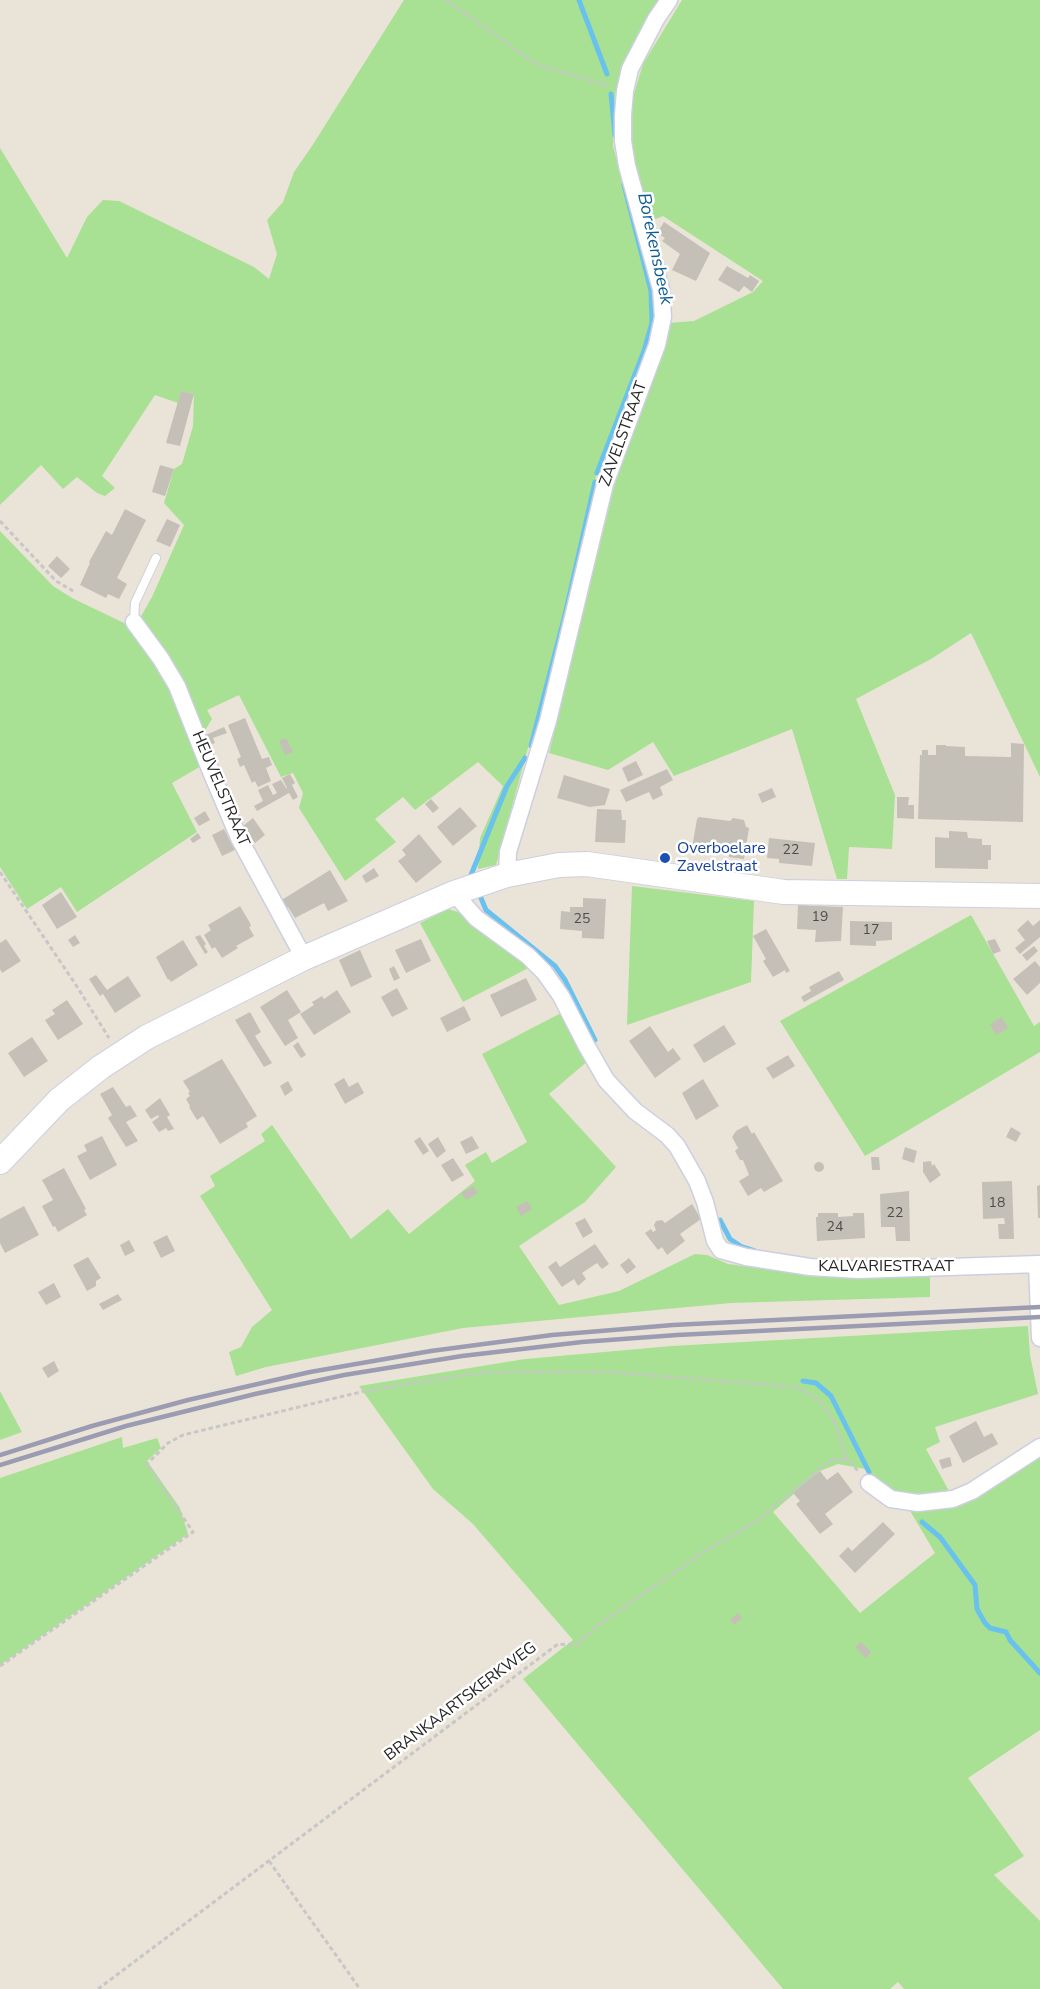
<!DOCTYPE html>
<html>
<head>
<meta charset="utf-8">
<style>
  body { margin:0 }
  canvas { display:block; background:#eae3d7 }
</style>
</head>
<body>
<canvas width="1040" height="1989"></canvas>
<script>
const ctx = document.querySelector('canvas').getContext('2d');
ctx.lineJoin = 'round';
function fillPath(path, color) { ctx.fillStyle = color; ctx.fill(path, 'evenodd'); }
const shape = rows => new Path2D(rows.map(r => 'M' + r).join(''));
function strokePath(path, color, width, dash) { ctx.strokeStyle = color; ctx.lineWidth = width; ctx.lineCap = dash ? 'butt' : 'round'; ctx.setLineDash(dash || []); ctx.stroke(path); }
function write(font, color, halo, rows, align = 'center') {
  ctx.font = font + ' "Nunito Sans",sans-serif'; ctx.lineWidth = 5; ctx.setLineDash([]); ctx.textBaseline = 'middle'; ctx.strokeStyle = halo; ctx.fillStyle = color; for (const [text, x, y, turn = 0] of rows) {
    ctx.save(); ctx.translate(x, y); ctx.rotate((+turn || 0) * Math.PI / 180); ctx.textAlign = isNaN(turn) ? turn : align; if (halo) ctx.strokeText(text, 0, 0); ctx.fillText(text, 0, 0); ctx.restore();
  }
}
fillPath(shape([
  [404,0,665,0,623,64,615,95,613,146,650,286,651,326,645,352,596,476,575,576,496,865,478,869,480,838,503,786,478,762,415,810,403,797,375,819,396,842,345,881,299,808,303,793,293,773,281,777,239,695,207,710,212,719,204,732,215,758,172,783,197,832,77,912,61,887,27,909,0,867,0,531,53,586,72,598,124,623,131,629,139,620,152,597,184,525,164,503,174,469,182,464,193,426,194,394,181,391,178,403,155,395,102,476,115,488,105,496,97,493,77,477,63,489,41,465,0,505,0,148,67,258,87,217,103,200,119,201,254,267,269,279,277,254,267,220,283,202,294,172,312,146],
  [682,0,1040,0,1040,777,971,633,931,659,856,699,895,795,892,849,849,847,847,879,837,879,792,729,674,776,653,742,608,770,549,753,614,487,662,352,669,323,694,321,753,292,763,281,663,216,648,222,634,169,630,136,633,97,643,64],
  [632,886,754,901,751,982,627,1025],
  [448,909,458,912,482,928,532,966,463,1002,420,923],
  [971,915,1034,1026,1040,1022,1040,1052,865,1156,780,1021],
  [565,1011,589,1060,549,1094,616,1167,585,1202,519,1246,559,1305,619,1291,695,1254,707,1255,728,1264,807,1275,863,1278,930,1276,930,1297,731,1303,463,1328,266,1367,236,1376,229,1352,241,1347,252,1327,272,1310,200,1196,215,1186,210,1176,265,1141,261,1134,272,1125,351,1239,388,1209,409,1234,475,1181,465,1165,486,1152,492,1163,527,1142,482,1054],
  [1028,1326,1030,1355,1038,1394,935,1427,940,1442,926,1449,949,1491,932,1494,899,1493,881,1484,865,1469,838,1464,820,1471,773,1512,860,1613,935,1553,909,1509,977,1495,1001,1483,1024,1467,1040,1458,1040,1730,968,1778,1024,1856,994,1875,1040,1921,1040,1989,904,1989,898,1982,890,1989,783,1989,523,1679,573,1640,473,1524,433,1489,359,1386,525,1359,672,1346],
  [0,1391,22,1432,0,1440],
  [122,1437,123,1448,157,1438,161,1448,147,1461,180,1508,188,1534,0,1665,0,1478]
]), '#a8e193');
strokePath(shape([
  [579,0,607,74],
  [611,94,615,135],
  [597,473,644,351,652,323,651,291,624,185],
  [531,746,565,615,595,482],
  [471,875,507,786,525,758],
  [481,898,486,910,555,966,565,980,595,1040],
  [720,1220,730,1239,742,1247,755,1251],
  [803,1381,816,1383,831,1396,869,1472],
  [922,1522,940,1537,975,1585,977,1609,985,1623,990,1628,1006,1632,1010,1640,1040,1673]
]), '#69c1ed', 5);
fillPath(shape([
  [664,222,710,253,696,281,672,270,680,254,662,241,665,238,657,233],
  [727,266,748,278,750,275,759,281,752,292,744,286,739,292,718,280],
  [181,391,194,394,180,446,166,443],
  [160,465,174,469,165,496,152,492],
  [125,509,146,520,117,578,127,584,119,599,108,594,106,598,80,585,90,563,89,562,106,531,112,535],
  [167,519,180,525,170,547,156,541],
  [57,556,70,569,61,578,48,566],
  [245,718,262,759,269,757,272,765,266,768,271,781,258,787,255,781,252,783,244,765,240,767,237,759,241,757,228,725],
  [224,727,227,733,213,738,215,743,210,745,206,735],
  [286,738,293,752,285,755,279,741],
  [1011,743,1024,744,1023,822,918,819,920,755,922,755,922,750,928,750,928,755,936,755,936,745,946,745,946,746,965,747,965,756,1011,757],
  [636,761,643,775,628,782,622,768],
  [667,769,673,780,660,787,663,795,653,800,649,792,626,802,620,790],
  [290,774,295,783,292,785,298,797,293,800,289,793,257,811,254,806,263,801,258,790,268,785,273,795,277,793,272,784,281,780,286,788,287,788,282,778],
  [564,775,610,789,605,805,590,807,557,798],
  [772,788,776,797,762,803,758,794],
  [897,797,909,797,908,805,914,805,914,819,897,818],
  [431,799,439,808,433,813,425,804],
  [460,807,477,826,453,846,437,827],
  [597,809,621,810,622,820,626,820,625,843,595,842],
  [205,811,210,820,199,826,194,818],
  [699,817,730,821,733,818,744,820,746,827,749,828,744,859,729,857,729,854,692,848,697,819],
  [253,818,265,835,255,843,243,826],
  [224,829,235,850,222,856,212,835],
  [949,831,967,832,968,838,982,839,982,845,991,845,991,860,988,860,988,869,935,868,935,837,949,838],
  [198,833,201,838,193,843,190,839],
  [419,834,442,862,416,883,398,861,406,855,402,850],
  [769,838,815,843,812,866,779,863,779,859,767,858],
  [374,868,379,876,366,883,362,876],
  [330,870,348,901,328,911,324,903,295,918,288,907,285,909,280,901],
  [61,892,77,917,57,929,42,905],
  [583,898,606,899,604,939,582,938,582,931,560,929,561,911,570,912,570,907,583,907],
  [798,905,843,907,841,941,815,942,816,930,797,929],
  [240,906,250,923,251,926,249,927,254,936,236,946,238,948,222,958,215,947,212,949,204,935,211,930,208,925],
  [1028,920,1033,926,1040,920,1040,937,1020,954,1015,948,1025,940,1017,930],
  [850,921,892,922,892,940,876,941,876,946,850,945],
  [766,929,790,971,786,973,785,970,773,977,763,961,766,959,753,936],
  [75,935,80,943,73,947,68,940],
  [200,935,206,944,204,946,208,952,205,954,195,937],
  [6,939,21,961,2,973,0,969,0,943],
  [421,939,431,961,406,973,395,950],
  [995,939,1001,951,993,954,987,941],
  [183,940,198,965,171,982,169,979,168,980,156,957],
  [1034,946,1038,951,1027,961,1022,955],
  [360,950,372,977,351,987,339,960],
  [1035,961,1040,967,1040,983,1027,995,1013,979],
  [394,966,400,978,394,981,389,969],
  [839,971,844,980,804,1002,801,997,811,991,809,987],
  [96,975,107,990,128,976,141,996,115,1013,103,994,100,996,89,979],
  [526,978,537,1000,501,1017,490,995],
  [397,988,408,1009,392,1017,381,997],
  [287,990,301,1012,288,1020,298,1038,285,1046,260,1007],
  [337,990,351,1012,314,1035,300,1014,314,1005,312,1002,322,996,324,999],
  [67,1000,83,1024,58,1040,45,1020,55,1014,52,1010],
  [464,1006,471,1020,447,1032,440,1018],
  [250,1012,261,1032,255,1036,272,1063,264,1067,235,1020],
  [1002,1017,1008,1028,996,1035,990,1024],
  [724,1025,736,1044,704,1063,693,1045],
  [650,1026,668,1052,673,1048,681,1059,655,1078,629,1041],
  [32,1037,48,1061,24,1077,8,1053],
  [298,1042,306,1055,301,1058,293,1046],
  [788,1055,795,1066,773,1079,766,1068],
  [222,1059,257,1116,246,1123,248,1127,220,1144,203,1116,197,1120,189,1107,190,1106,186,1099,190,1096,188,1093,190,1092,183,1081],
  [344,1078,349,1087,358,1082,364,1093,345,1104,334,1084],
  [703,1079,719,1106,696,1120,682,1093],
  [288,1081,293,1090,285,1096,280,1086],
  [113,1087,126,1107,130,1105,137,1116,126,1122,138,1141,126,1147,108,1118,112,1115,100,1094],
  [160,1098,170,1115,167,1117,174,1129,168,1131,166,1128,159,1132,152,1122,159,1117,158,1115,151,1119,145,1110],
  [747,1125,752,1134,754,1132,783,1181,764,1192,761,1188,748,1196,739,1181,749,1175,743,1160,740,1160,735,1151,738,1148,732,1137,736,1131],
  [1011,1127,1021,1133,1016,1142,1006,1137],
  [102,1136,117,1165,90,1180,77,1156,87,1151,84,1145],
  [472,1136,479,1148,466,1154,460,1142],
  [420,1137,429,1151,423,1155,414,1141],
  [438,1137,446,1151,437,1158,428,1144],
  [905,1147,917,1151,914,1163,902,1159],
  [871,1157,879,1157,880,1170,872,1170],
  [453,1158,464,1175,452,1182,441,1165],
  [931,1161,932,1166,934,1164,941,1175,930,1183,923,1172,923,1162],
  '814 1167a5 5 0 1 1 10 0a5 5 0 1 1-10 0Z',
  [64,1168,86,1209,84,1210,87,1215,58,1232,55,1226,53,1227,42,1206,53,1200,42,1180],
  [1012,1181,1014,1239,999,1239,998,1224,1005,1224,1004,1218,983,1219,982,1182],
  [1040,1185,1040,1218,1038,1218,1037,1186],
  [473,1186,478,1193,466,1200,461,1193],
  [909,1191,910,1241,896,1241,895,1227,881,1227,880,1194],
  [527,1201,532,1209,521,1216,516,1207],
  [692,1204,701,1219,680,1234,685,1241,667,1255,662,1247,658,1250,645,1233,651,1229,653,1232,656,1230,654,1225,656,1221,662,1220,665,1223],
  [24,1206,39,1235,5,1253,0,1243,0,1219],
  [818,1213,838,1213,838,1217,853,1216,853,1213,864,1213,865,1238,817,1241,816,1217,818,1217],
  [585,1218,593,1232,583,1238,575,1223],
  [167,1235,175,1251,161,1258,153,1242],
  [129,1240,135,1251,125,1256,120,1245],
  [595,1244,609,1264,602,1269,597,1263,582,1273,586,1279,578,1286,574,1279,562,1287,548,1267,556,1261,560,1267],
  [88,1257,101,1278,96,1281,96,1286,87,1291,73,1265],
  [629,1258,636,1267,627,1274,620,1265],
  [54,1283,61,1297,46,1305,38,1292],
  [118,1294,122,1300,103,1310,99,1304],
  [54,1361,59,1371,48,1378,42,1368],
  [976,1421,984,1437,992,1433,998,1444,963,1463,949,1436],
  [950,1457,952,1466,942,1469,939,1460],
  [820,1471,827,1480,838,1472,853,1492,825,1514,833,1524,820,1534,796,1504,800,1501,793,1493],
  [883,1522,895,1534,855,1573,839,1556,848,1547,852,1551],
  [738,1613,742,1618,734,1625,730,1620],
  [861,1642,871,1652,866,1658,855,1647]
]), '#c4c0b7');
const lane = shape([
  [134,622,135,603,156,558]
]);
const street = shape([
  [134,622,161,659,177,686,211,772,239,838,304,958],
  [507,875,508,852,548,721,605,484,657,345,663,317,661,289,627,166,623,141,623,115,625,91,630,69,656,19,669,0],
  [454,893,476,918,528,956,544,972,561,996,586,1045,606,1080,635,1111,667,1135,677,1146,697,1181,705,1202,715,1241,721,1250,746,1257,810,1267,858,1270,1040,1264],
  [1037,1264,1040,1338],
  [869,1483,891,1499,918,1503,953,1499,972,1491,1040,1447]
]);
const secondary = shape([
  [0,1162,59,1100,101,1067,147,1037,304,958,454,893,507,875,559,865,587,864,784,892,1040,896]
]);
strokePath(lane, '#cdcfe0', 10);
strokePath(street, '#cdcfe0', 19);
strokePath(secondary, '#cdcfe0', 26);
strokePath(shape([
  [446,0,536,64,609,86],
  [0,521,56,581,73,591],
  [0,872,76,985,109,1038],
  [0,1666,193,1532,147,1464,168,1443,183,1435,365,1391,485,1372,608,1372,796,1387,819,1400,833,1419,848,1460,859,1472],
  [269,1861,360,1989],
  [98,1989,558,1644,576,1645,597,1626,705,1551,754,1523,823,1466,834,1459,848,1460]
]), '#c7c7c7', 3, [4.5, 3]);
strokePath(lane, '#fff', 8);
strokePath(street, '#fff', 16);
strokePath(secondary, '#fff', 24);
strokePath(shape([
  [0,1455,92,1426,188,1400,310,1372,431,1351,552,1335,673,1325,1040,1307],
  [0,1465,126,1426,255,1394,344,1375,462,1356,582,1342,677,1335,1040,1317]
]), '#9b9cb1', 4.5);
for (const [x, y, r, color] of [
  [665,858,6,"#1a4fb4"]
]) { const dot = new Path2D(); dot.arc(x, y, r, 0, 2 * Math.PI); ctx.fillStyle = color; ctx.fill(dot); strokePath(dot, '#fff', 2); }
write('14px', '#4e4c4a', null, [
  ["22",791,851],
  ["19",820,918],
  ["25",582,920],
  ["17",871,931],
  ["18",997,1204],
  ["22",895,1214],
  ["24",835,1228]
]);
write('16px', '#262626', '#fff', [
  ["ZAVELSTRAAT",624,434,-70],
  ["HEUVELSTRAAT",220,789,67],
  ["KALVARIESTRAAT",886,1267],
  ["BRANKAARTSKERKWEG",461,1702,-37]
]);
write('16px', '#164399', '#fff', [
  ["Overboelare",677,849],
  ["Zavelstraat",677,867]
], 'left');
write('italic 18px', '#0d5c94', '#fff', [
  ["Borekensbeek",654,249,78]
]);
</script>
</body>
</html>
